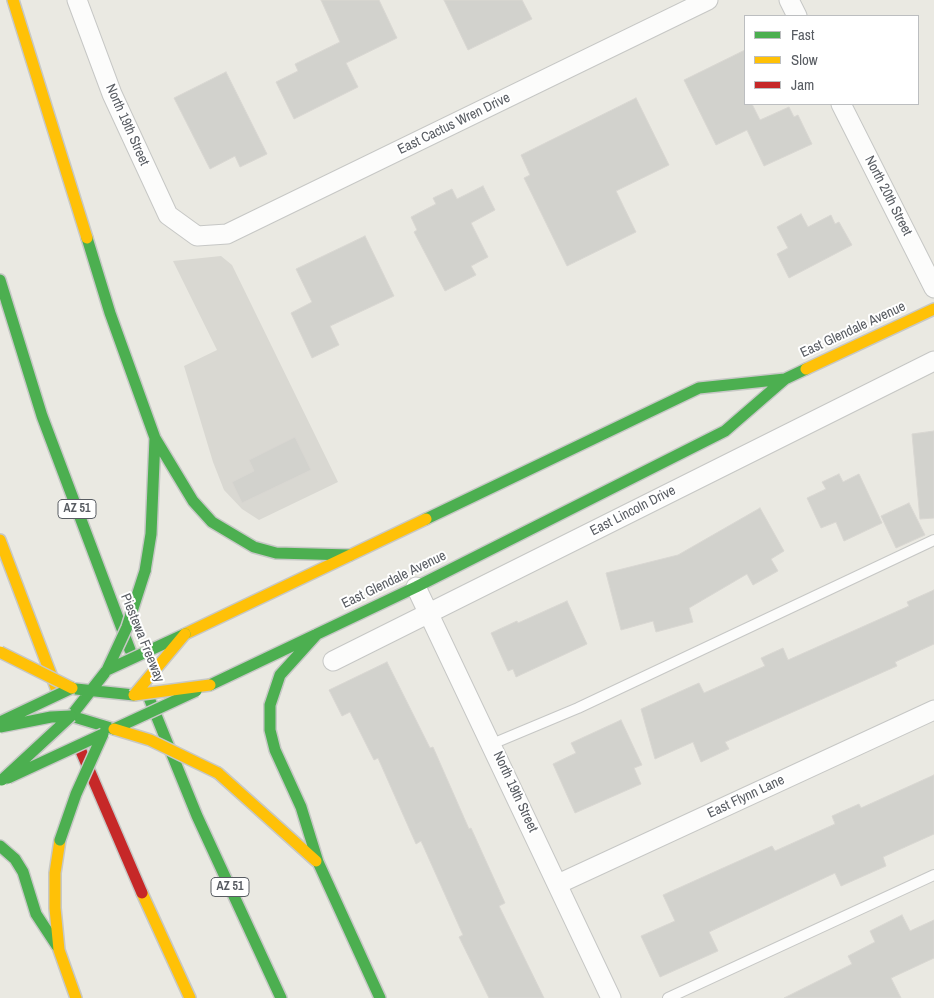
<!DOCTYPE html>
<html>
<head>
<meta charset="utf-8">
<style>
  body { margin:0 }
  #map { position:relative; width:934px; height:998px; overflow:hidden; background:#eae9e2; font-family:"Archivo Narrow",sans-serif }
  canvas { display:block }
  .legend { position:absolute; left:744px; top:15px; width:175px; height:90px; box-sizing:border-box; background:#fff; border:1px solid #bcbec0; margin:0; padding:6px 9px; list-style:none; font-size:15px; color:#585c62 }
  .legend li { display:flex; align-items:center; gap:10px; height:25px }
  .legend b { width:25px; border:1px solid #bcbec0 }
</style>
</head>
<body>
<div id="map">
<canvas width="934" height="998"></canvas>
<ul class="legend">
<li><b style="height:6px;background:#4caf50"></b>Fast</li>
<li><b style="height:6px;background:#ffc107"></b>Slow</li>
<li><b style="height:6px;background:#c62828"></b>Jam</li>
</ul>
</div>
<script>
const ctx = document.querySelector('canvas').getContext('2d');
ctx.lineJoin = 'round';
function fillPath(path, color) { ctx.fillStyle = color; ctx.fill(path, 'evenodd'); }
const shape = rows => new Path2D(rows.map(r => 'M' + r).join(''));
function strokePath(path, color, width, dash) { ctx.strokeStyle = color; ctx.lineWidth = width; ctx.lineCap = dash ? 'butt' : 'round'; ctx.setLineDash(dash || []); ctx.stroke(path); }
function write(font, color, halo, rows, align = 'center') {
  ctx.font = font + ' "Archivo Narrow",sans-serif'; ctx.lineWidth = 4; ctx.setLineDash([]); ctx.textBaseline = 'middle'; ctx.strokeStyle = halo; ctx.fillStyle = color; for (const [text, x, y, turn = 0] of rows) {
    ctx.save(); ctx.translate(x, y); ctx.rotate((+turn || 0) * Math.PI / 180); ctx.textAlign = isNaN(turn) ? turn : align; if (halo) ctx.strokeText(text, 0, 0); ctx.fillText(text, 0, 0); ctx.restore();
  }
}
fillPath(shape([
  [221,256,232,265,338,482,259,520,242,509,224,490,213,462,184,366,217,350,173,261]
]), '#d9d8d2');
const building = shape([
  [321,0,379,0,397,38,346,63,358,87,294,119,276,82,298,71,295,64,340,42,321,0],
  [444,0,522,0,532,19,468,50,444,0],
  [745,50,745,104,752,104,760,120,789,107,794,117,798,115,812,144,764,166,747,130,716,145,684,80,745,50],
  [226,72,267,154,240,167,235,156,210,169,174,98,226,72],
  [636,98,669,165,616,191,636,232,567,266,524,178,530,175,521,155,636,98],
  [483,186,495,210,471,223,488,257,471,266,476,275,445,291,414,232,417,230,411,217,436,204,433,198,452,189,457,199,483,186],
  [801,214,808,227,831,215,835,224,839,222,852,245,789,278,777,254,788,248,777,227,801,214],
  [365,236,394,296,330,326,339,345,312,358,291,313,312,302,296,269,365,236],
  [934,431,934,518,920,519,912,434,934,431],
  [295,437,311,470,242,503,232,482,254,471,249,460,295,437],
  [839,474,843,482,859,474,882,523,844,541,836,522,821,528,807,498,826,489,822,482,839,474],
  [909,503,925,535,896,548,881,516,909,503],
  [760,508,784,551,771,559,778,571,753,585,747,574,689,608,693,622,656,632,653,621,621,630,606,573,678,555,760,508],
  [934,590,934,644,895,662,897,666,725,742,729,749,701,762,693,742,655,759,641,709,699,683,704,693,765,666,761,658,783,648,788,660,909,606,907,602,934,590],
  [567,601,587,644,516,677,513,669,508,671,491,633,517,621,518,623,567,601],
  [387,662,430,748,433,747,469,829,471,828,505,903,499,906,544,998,489,998,459,937,463,935,421,841,416,844,378,758,374,760,350,712,342,716,329,690,387,662],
  [621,720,642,765,634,768,641,784,575,813,553,764,576,753,571,743,621,720],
  [934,775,934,834,883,857,886,866,841,886,835,873,709,932,718,951,660,977,641,936,675,921,663,895,772,846,775,851,835,824,832,816,859,804,861,808,934,775],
  [902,915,910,931,934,920,934,958,891,978,901,998,784,998,852,964,848,956,875,942,870,931,902,915]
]);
fillPath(building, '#d2d2cd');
strokePath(building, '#d9d7d2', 1);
const lane = shape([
  [492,744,578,708,934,540],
  [668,998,934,875]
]);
const street = shape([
  [77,0,112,94,168,215,197,236,227,234,708,0],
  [789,0,797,16],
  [841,104,934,288],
  [416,587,611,998],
  [333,661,934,361],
  [558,884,934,710]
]);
const fast = shape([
  [87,238,110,313,155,438,193,501,212,522,254,547,276,553,350,555],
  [0,280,42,416,130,650],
  [426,519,699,388,785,379],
  [145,571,151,534,155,438],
  [317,634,280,675,270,705,270,730,275,750,301,807,318,862,380,998],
  [107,670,71,716,114,729],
  [210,685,416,587,725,431,785,379,806,369],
  [145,688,197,816,281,998],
  [76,689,134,695],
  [0,846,15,859,23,872,36,914,57,946]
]);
const slow = shape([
  [13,0,87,238],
  [806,369,934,309],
  [0,540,58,693],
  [185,634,426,519],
  [218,773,316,861],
  [60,840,55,873,55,908,59,950,76,998],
  [142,893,190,998]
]);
const jam = shape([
  [81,751,142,893]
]);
strokePath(lane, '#c6c7c5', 12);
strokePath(street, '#c6c7c5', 21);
strokePath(fast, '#c7c8c6', 14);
strokePath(slow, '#c7c8c6', 14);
strokePath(jam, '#c7c8c6', 14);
strokePath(lane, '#fcfcfb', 10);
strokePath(street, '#fcfcfb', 19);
strokePath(fast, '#4caf50', 11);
strokePath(slow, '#ffc107', 11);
strokePath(jam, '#c62828', 11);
const fastBridge = shape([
  [107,670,185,634],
  [107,670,127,627,145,571],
  [0,722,72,688],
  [0,727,51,717,71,716],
  [114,729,196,691],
  [8,778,103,734],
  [2,780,71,716],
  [60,840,76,794,103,734]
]);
const slowBridge = shape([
  [0,652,72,688],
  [134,695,185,634],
  [134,695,210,685],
  [114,729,150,740,218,773]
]);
strokePath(fastBridge, '#c7c8c6', 14, []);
strokePath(slowBridge, '#c7c8c6', 14, []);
strokePath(fastBridge, '#4caf50', 11);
strokePath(slowBridge, '#ffc107', 11);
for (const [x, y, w] of [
  [77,509,38],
  [230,887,38]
]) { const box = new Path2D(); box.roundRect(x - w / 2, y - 9.5, w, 19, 4); ctx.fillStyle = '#fff'; ctx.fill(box); strokePath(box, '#585c62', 1); }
write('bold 12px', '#585c62', null, [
  ["AZ 51",77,509],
  ["AZ 51",230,887]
]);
write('14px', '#585c62', '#fff', [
  ["East Cactus Wren Drive",454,124,-26],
  ["North 19th Street",127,125,66],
  ["North 20th Street",888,196,63],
  ["East Glendale Avenue",853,330,-25],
  ["East Lincoln Drive",633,511,-27],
  ["East Glendale Avenue",394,580,-26],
  ["Piestewa Freeway",142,638,68],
  ["North 19th Street",515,792,65],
  ["East Flynn Lane",746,797,-25]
]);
</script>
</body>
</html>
